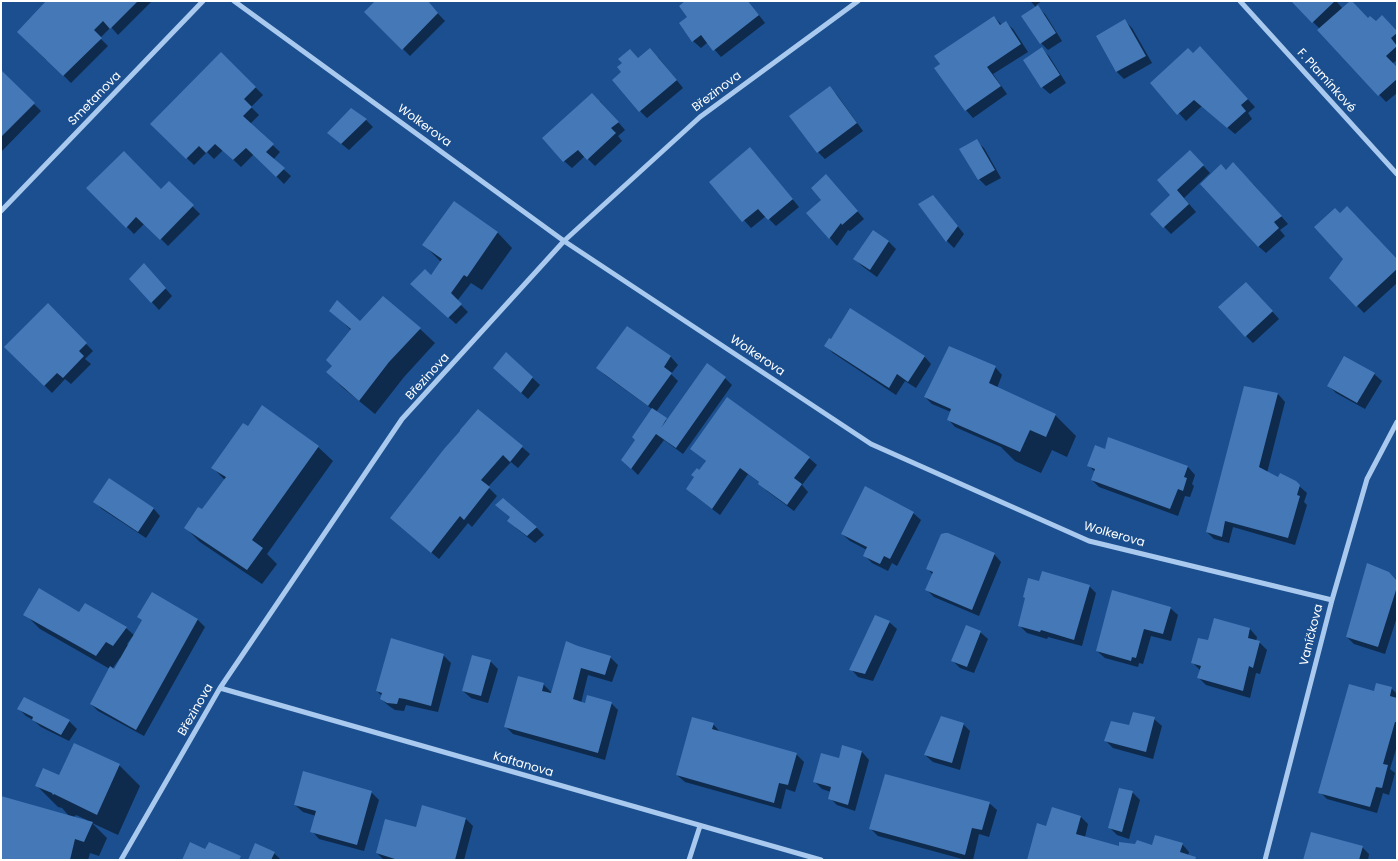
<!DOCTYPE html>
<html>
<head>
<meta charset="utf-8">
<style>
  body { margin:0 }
  #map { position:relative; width:1398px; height:861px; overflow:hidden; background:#1b4f8f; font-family:Poppins,sans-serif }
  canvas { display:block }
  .frame { position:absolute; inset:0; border:2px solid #fff; pointer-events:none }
</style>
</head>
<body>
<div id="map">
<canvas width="1398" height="861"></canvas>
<div class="frame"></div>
</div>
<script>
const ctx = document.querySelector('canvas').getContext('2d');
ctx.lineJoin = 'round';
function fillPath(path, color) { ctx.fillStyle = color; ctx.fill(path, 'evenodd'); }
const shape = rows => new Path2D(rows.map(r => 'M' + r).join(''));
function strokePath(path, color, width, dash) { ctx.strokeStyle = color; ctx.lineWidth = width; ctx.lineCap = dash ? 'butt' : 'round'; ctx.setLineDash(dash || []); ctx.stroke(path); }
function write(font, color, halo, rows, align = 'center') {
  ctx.font = font + ' Poppins,sans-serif'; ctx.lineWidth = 4; ctx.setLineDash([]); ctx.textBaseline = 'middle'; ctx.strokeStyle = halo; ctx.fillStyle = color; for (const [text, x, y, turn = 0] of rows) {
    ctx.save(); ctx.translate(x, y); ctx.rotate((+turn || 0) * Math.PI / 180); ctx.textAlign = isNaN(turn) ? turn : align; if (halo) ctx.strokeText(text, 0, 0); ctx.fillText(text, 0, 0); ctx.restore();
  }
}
fillPath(shape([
  [48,1,151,1,151,2,118,35,111,27,100,38,108,46,71,83,47,59,46,60,18,32],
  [426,1,445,21,410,56,366,12],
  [688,1,748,1,765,23,721,57,708,42,701,48,693,41,688,17],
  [1030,1,1042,1,1036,5,1045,14,1062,41,1048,50,1041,43,1036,7],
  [1292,1,1336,1,1343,9,1397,32,1397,60,1392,64,1397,69,1397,93,1386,102,1319,30,1320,29],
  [994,17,1002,25,1005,22,1013,29,1028,52,993,74,1007,94,973,118,966,110],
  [1125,21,1132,28,1152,63,1124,79,1117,72],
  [1042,49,1049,56,1066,83,1050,94,1042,87],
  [221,53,263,95,251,107,259,115,250,124,280,152,273,160,291,176,284,184,254,154,241,167,223,150,214,159,207,152,194,165,152,124],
  [1193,54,1207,55,1255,107,1248,113,1252,119,1235,134,1202,106,1186,121,1152,83],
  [658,57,683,88,647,118,640,111,623,73,639,59],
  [1,72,41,111,1,152],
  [830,88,837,95,863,131,825,159,818,152],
  [600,101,625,130,618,136,622,141,595,166,585,156,572,168,564,161],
  [351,109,366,120,373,127,349,150,328,133],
  [976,141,984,148,1001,178,986,186,979,179],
  [757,156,799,207,776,226,766,216,751,228,710,182],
  [1197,159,1210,173,1184,198,1196,212,1171,234,1152,214,1172,195],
  [1233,164,1254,185,1288,224,1280,230,1285,236,1266,253,1258,246,1226,171],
  [169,183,200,214,168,246,145,223,134,234,88,188,161,190],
  [833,183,864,219,850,231,848,230,837,246,808,213,823,200],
  [933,196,964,234,954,248,947,241,920,205],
  [454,202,498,233,512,248,482,290,471,283,457,301,468,312,456,324,419,291,441,262,424,245],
  [874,232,889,242,896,249,877,277,862,266,854,258],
  [1397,260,1397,283,1364,313,1331,278],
  [151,272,172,296,159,310,131,279],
  [1253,290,1279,319,1253,343,1246,336],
  [48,305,93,351,85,359,91,364,71,384,65,379,52,393,6,347],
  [331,311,361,322,420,329,435,343,404,377,375,414,342,387,328,372,334,366,352,331],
  [650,343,671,357,678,365,671,374,678,381,656,412,667,421,725,378,732,385,683,454,664,440,638,475,630,467,637,440,652,409,605,375,598,368],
  [826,346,924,356,931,364,916,388,905,381,896,395,833,353],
  [507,354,540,385,528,399,502,375],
  [1345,357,1374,374,1382,381,1365,409,1336,393,1328,385],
  [995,367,1002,375,997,388,1055,415,1076,436,1067,457,1052,450,1041,473,1015,461,1001,447,955,427,948,419,951,412,932,404,925,397],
  [1245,388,1278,394,1285,402,1267,473,1299,486,1307,493,1304,502,1307,505,1295,545,1233,527,1229,543,1214,539,1207,532],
  [479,410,530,454,518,468,511,462,488,487,497,496,472,527,468,523,439,559,399,525],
  [1109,439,1188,467,1195,475,1192,484,1194,486,1190,497,1185,496,1178,516,1099,487,1092,480,1095,472,1089,466,1105,450],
  [318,447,333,461,267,554,277,564,262,584,200,542,185,527,202,511,225,480,213,468],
  [691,449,809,458,817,465,802,485,808,492,794,511,767,491,760,483,748,474,720,515,695,496,688,489,707,462],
  [95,502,153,508,160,516,146,538,102,509],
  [913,513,921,520,897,566,892,563,888,571,872,563,864,555,867,550,850,541,842,534],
  [511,518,536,527,544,535,535,543,516,528],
  [994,554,1001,562,979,616,934,597,927,590,933,575,928,569],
  [1397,582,1397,617,1385,654,1354,644,1347,637],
  [1039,583,1089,586,1096,593,1082,646,1048,637,1047,639,1027,633,1020,626],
  [153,594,198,620,205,627,144,736,98,711,91,704,110,669,40,629,25,614,80,614,86,605,126,628,135,636,143,621],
  [132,637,133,638,129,646,127,644],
  [120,658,122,659,115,670,112,669],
  [1170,608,1178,615,1171,641,1151,636,1143,664,1139,663,1138,667,1105,658,1097,651],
  [889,622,897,629,873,681,858,677,851,669],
  [1250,629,1257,637,1256,641,1260,643,1267,650,1260,674,1256,673,1250,698,1206,685,1199,678,1201,671,1193,663,1209,642],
  [980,632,988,639,974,673,960,668,953,661],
  [577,647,611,658,618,665,612,682,588,675,581,703,586,704,611,703,618,710,605,760,513,734,505,726,543,684,552,693],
  [443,655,451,663,438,712,406,705,404,711,395,710,389,706,381,699,382,696,377,691],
  [490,661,498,669,488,703,471,698,463,691],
  [1377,685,1392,689,1397,694,1397,746,1390,769,1395,773,1389,795,1383,793,1377,813,1327,799,1320,792,1375,692],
  [24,698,69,721,77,729,69,741,41,727,33,720,26,716,19,709],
  [1154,719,1162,726,1153,759,1113,748,1106,741,1130,727],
  [713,724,720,732,796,754,804,762,795,792,786,789,781,809,685,782,677,775],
  [963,724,970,731,960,770,933,762,925,755],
  [843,747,862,752,869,760,855,811,837,805,830,798,831,792,822,789,815,782,840,759],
  [119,765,140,786,118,835,92,823,107,838,99,856,90,853,88,860,1,860,70,817,62,808,58,807,37,786,59,777],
  [76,815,87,820,87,822,73,818],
  [371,792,379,800,364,851,319,839,312,831,316,816,303,812,295,805],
  [1132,792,1140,800,1129,839,1117,835,1109,827],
  [989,803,997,810,989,837,979,834,973,860,966,860,878,836,871,829],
  [1081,817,1088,824,1085,837,1120,848,1182,844,1189,852,1188,856,1197,860,1028,860,1046,828],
  [466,819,473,826,464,860,384,860,377,853,417,828],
  [1362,847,1369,854,1368,860,1304,860],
  [274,853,281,860,250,860]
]), '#0007');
fillPath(shape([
  [46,1,138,1,110,29,103,21,94,30,102,38,63,76,17,32],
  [375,1,428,1,438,13,402,50,364,12],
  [685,1,748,1,759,15,713,51,701,35,692,42,679,23,687,17,679,6],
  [1291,1,1335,1,1312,23],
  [1350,1,1352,1,1368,18,1370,16,1376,21,1382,15,1397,31,1397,33,1391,38,1397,46,1386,56,1397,67,1397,79,1378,96,1317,30],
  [1038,5,1056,33,1040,44,1021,16],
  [994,16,1000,25,1006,21,1021,44,987,67,1001,86,965,111,934,68,940,64,934,56],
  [1125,19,1146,56,1116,72,1096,36],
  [1200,46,1248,99,1241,105,1246,111,1227,128,1194,100,1177,115,1150,83,1188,48,1193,53],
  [1042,47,1060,75,1041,88,1023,60],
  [650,48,677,80,639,112,612,80,621,72,617,67,622,63,618,59,630,49,638,58],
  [221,52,256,87,244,99,252,107,243,116,274,144,266,152,285,168,276,177,246,148,233,160,215,144,206,153,199,146,186,159,150,124],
  [1,70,35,103,1,137],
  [830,86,857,123,817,153,789,116],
  [592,93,619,122,611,128,616,133,587,160,578,150,563,162,542,138],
  [351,108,367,119,341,144,327,133],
  [977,139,995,170,978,180,959,149],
  [750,147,793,199,768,220,758,209,742,222,709,182],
  [1190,150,1204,165,1177,190,1189,204,1163,228,1150,214,1170,195,1157,180],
  [124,151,161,189,169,181,194,205,160,240,136,217,126,228,86,188],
  [1233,162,1282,216,1274,222,1279,228,1258,247,1200,184,1221,164,1226,170],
  [826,174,858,211,842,225,841,223,829,239,806,213,821,200,811,188],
  [933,195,958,226,946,242,918,204],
  [454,201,498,232,467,277,464,275,451,293,462,304,448,318,410,284,425,269,431,275,442,259,422,245],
  [1347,206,1397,259,1397,269,1356,307,1329,278,1343,259,1314,227,1335,208,1340,213],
  [873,230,889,241,870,270,853,259],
  [144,263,166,288,151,303,129,279],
  [1246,282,1273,311,1245,337,1218,307],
  [383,296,421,328,389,362,359,401,326,372,332,366,326,360,351,329,329,311,337,300,360,321],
  [48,303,87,343,79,351,84,356,63,378,57,373,44,386,4,347],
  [850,308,925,356,908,382,897,374,889,388,824,346,829,338,831,339],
  [627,326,671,356,664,367,672,373,648,406,596,368],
  [949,346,996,366,989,383,1056,414,1046,437,1030,430,1020,452,947,420,951,409,924,397],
  [506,352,533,377,521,393,493,368],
  [1344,356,1375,373,1357,403,1327,386],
  [707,363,726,377,676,448,656,434,631,469,621,460,635,440,632,437,652,408,667,418,661,428],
  [1244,386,1278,393,1259,467,1278,477,1280,473,1296,481,1300,485,1297,495,1300,496,1288,538,1225,521,1222,537,1206,532],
  [727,397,810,457,794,478,802,484,787,505,758,484,759,482,740,468,712,509,686,489,694,477,691,475,697,468,699,470,706,461,690,449],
  [262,405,319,446,252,540,263,548,247,570,184,528,198,507,202,509,226,477,211,468,243,423,248,426],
  [478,409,523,446,510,462,503,455,481,480,490,487,464,520,460,516,431,553,390,518,444,449,460,431,460,430],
  [1108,437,1188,466,1184,477,1187,478,1183,491,1178,489,1170,509,1091,480,1095,469,1087,466,1095,445,1105,449],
  [109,478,154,508,138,532,93,502],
  [865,486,914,512,890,559,884,556,880,564,863,556,867,547,841,534],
  [503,498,537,527,527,536,507,521,510,517,495,505],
  [945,533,948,533,995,553,972,610,925,590,933,572,926,569,941,534],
  [1367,563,1389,572,1397,581,1397,587,1378,647,1346,637],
  [1042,571,1090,585,1074,640,1041,630,1040,632,1018,626,1025,598,1023,597,1028,578,1039,581],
  [39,588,79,612,85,603,127,627,113,646,106,642,96,656,23,615],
  [1112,590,1171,607,1163,634,1144,629,1136,658,1132,657,1131,661,1096,651],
  [152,592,198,619,136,730,90,704,110,666,114,669,142,620,137,617],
  [875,615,890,621,865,674,849,670],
  [1214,618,1250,628,1248,638,1260,641,1253,668,1249,666,1243,691,1197,678,1201,666,1191,663,1198,638,1208,640],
  [966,625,981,631,967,667,951,661],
  [391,638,444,654,431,706,405,699,399,698,397,704,387,703,380,699,382,693,376,691],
  [566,641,578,646,611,656,605,675,581,668,573,699,585,703,587,695,612,702,598,753,504,727,518,676,544,683,542,691,551,693],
  [472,655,491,660,481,696,462,691],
  [1376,683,1392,687,1390,696,1397,698,1397,722,1395,722,1383,764,1388,765,1382,788,1376,787,1370,807,1318,793,1349,684,1374,691],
  [24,697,70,720,61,735,32,720,33,717,17,709],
  [1133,712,1155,717,1146,752,1104,741,1111,721,1129,725],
  [941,716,964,723,952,763,924,755],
  [692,717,714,723,712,729,797,753,788,785,779,783,774,803,676,775],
  [74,743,120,764,97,815,54,794,53,795,52,793,35,786,43,768,59,775],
  [842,745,862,751,848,805,828,799,831,787,813,782,821,753,839,758],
  [303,771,372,791,357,845,310,832,316,811,294,805],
  [885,774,990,802,982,830,972,828,965,855,869,829],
  [1119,788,1133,791,1122,832,1108,828],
  [1,796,93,822,84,842,75,839,70,860,1,860],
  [422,805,466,818,455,860,398,860,376,853,385,819,416,827],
  [1052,807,1081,816,1076,834,1119,846,1119,842,1135,844,1137,840,1152,845,1155,835,1183,843,1180,852,1196,857,1195,860,1027,860,1037,823,1046,826],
  [1311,832,1363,846,1359,860,1303,860],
  [190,842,205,849,209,842,241,856,239,860,182,860],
  [255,843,275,852,271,860,248,860]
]), '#4478b7');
strokePath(shape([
  [234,1,564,241,871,444,1089,541,1332,600],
  [1240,1,1397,174],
  [1,211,203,1],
  [220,688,821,860],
  [121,860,220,688,402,419,564,241,700,117,858,1],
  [689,860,700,826],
  [1265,860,1332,600,1367,479,1397,422]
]), '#a9c9ee', 5);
write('12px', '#fff', '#1b4f8f', [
  ["F. Plamínkové",1326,81,48],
  ["Březinova",717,92,-37],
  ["Smetanova",95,99,-46],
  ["Wolkerova",424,126,36],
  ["Wolkerova",757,356,34],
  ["Březinova",428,377,-48],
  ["Wolkerova",1114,535,16],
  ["Vaníčkova",1312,635,-76],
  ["Březinova",196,710,-60],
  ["Kaftanova",523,765,16]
]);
</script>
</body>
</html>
